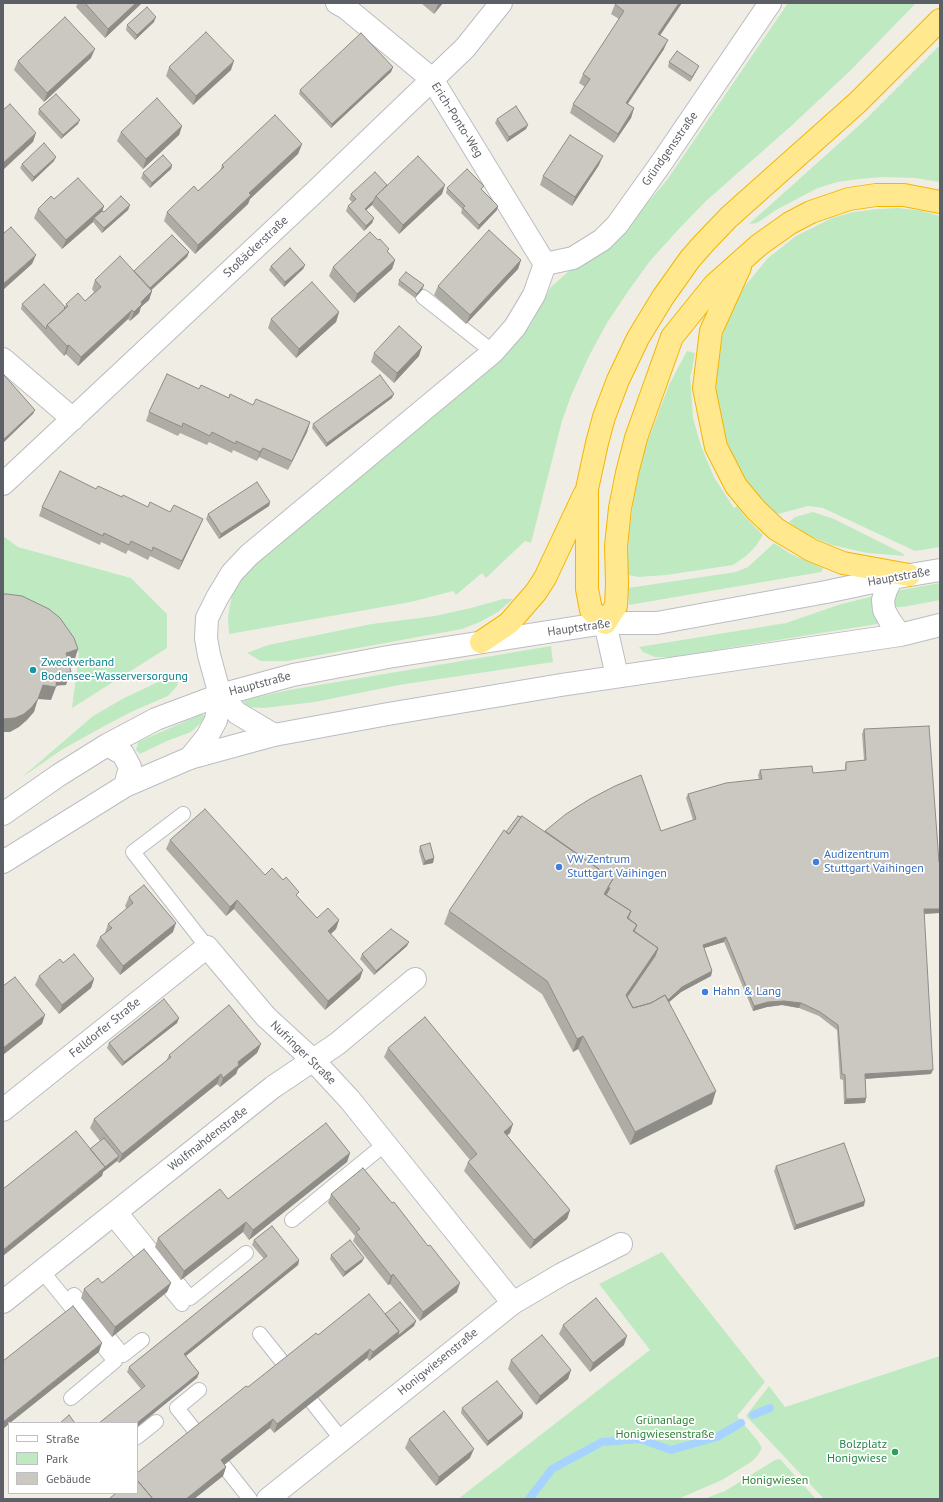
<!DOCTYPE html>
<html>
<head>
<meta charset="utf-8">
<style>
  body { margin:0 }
  #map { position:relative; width:943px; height:1502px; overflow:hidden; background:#f0eee4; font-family:"PT Sans",sans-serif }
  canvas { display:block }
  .frame { position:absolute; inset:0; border:4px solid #5c6066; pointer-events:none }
  .legend { position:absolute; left:8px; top:1422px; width:130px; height:72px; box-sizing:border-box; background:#fff; border:1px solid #bebfc2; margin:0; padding:5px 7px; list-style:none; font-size:12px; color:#5c6066 }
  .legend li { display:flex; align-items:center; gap:8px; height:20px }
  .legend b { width:20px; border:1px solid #bebfc2 }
</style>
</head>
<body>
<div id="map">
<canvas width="943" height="1502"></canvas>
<div class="frame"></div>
<ul class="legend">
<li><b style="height:5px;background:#fff"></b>Straße</li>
<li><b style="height:11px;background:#bfeac1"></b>Park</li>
<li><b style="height:11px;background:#cbc8c1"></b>Gebäude</li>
</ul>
</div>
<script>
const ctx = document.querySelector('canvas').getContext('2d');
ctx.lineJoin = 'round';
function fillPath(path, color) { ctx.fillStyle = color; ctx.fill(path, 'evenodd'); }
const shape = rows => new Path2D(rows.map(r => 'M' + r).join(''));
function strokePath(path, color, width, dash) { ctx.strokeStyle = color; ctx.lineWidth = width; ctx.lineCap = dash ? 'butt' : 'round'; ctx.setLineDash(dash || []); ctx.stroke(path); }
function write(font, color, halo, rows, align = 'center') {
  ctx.font = font + ' "PT Sans",sans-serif'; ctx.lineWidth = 3.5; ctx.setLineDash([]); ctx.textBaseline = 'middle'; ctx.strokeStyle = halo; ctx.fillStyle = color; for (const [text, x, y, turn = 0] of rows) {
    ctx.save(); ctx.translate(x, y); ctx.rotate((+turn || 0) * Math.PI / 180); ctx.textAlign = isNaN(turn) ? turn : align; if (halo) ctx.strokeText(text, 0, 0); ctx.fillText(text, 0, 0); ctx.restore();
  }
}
fillPath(shape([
  [788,3,916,3,851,70,790,127,706,201,677,231,650,261,629,290,607,323,589,356,571,396,562,421,531,543,525,541,486,578,482,573,456,595,453,591,411,602,229,634,228,617,232,595,243,572,497,362,530,326,551,287,569,271,607,250,667,180],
  [940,45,940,182,915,178,884,177,859,179,837,182,818,188,793,201,776,210,757,223,749,224,864,121],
  [899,208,922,211,940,216,940,547,915,551,823,508,808,506,778,514,766,505,755,493,745,479,736,465,729,449,724,435,716,386,717,359,723,334,729,316,744,287,768,258,796,236,832,218,853,212,878,209],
  [687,351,695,353,691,375,690,375,693,418,701,446,714,477,734,508,737,506,745,517,763,535,756,546,746,556,733,565,666,575,639,577,627,575,629,533,636,483,646,446,669,385],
  [813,512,834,519,902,553,905,556,867,553,832,545,805,534,789,522,795,517],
  [3,536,18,547,131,578,167,614,167,648,72,708,79,653,40,613,3,594],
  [774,543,791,554,823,568,821,572,629,605,628,588,736,572,748,567],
  [940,583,940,600,903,607,895,607,893,601,895,591],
  [874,596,878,620,877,624,673,657,655,657,643,652,639,647,786,623,838,605],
  [503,599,513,599,498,612,480,622,462,629,287,661,261,661,247,653,268,645,372,624,435,616,471,608],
  [551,646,553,662,399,685,315,702,264,708,247,707,244,702,245,700,289,690],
  [180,675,177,686,168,696,133,711,97,730,63,749,21,778,93,716,124,698,171,676],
  [202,714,207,717,191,732,167,741,140,754,136,750,138,742],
  [662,1252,765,1382,737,1416,758,1441,762,1448,758,1455,751,1462,722,1480,678,1499,458,1499,650,1350,599,1284],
  [940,1356,940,1499,824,1499,746,1416,769,1386,785,1407],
  [780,1459,816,1499,704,1499,725,1491,775,1460]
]), '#bfeac1');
strokePath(shape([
  [753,1415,770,1408],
  [529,1499,552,1469,602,1442,640,1439,671,1450,717,1437,741,1423]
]), '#a6d3ff', 8);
const service = shape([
  [423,297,493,352],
  [183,814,133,852,207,947],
  [119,1210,190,1298,246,1253],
  [110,1216,182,1304],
  [292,1220,385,1144],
  [42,1271,115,1361,71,1398],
  [74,1295,123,1355,142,1340],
  [260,1334,284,1364],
  [312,1402,342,1440],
  [196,1432,177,1408,199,1390],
  [137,1437,156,1422],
  [223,1465,250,1499]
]);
const minor = shape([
  [337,3,346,8,432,79,545,264],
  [545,264,573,258,602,240,617,225,662,162,770,3],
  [3,359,73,419],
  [3,484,320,187,465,48,501,3],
  [220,695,237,713,274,735],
  [190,758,207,737,216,720,220,695,209,655,206,638,207,618,217,598,232,573,249,555,493,352,515,327,534,295,545,264],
  [3,1110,207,947,266,1017,313,1060,350,1100,513,1303],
  [3,1302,273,1087,337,1044,415,979],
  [268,1499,513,1303,562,1274,621,1244]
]);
const secondary = shape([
  [892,578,886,590,883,600,884,610,890,621,900,635],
  [605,623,617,676],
  [107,745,123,754,130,767,125,786],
  [3,814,59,775,107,745,156,719,220,695,293,675,388,657,605,623,657,623,826,592,892,578,940,570],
  [3,862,125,786,190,758,274,735,388,714,561,685,900,635,940,625]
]);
const motorway = shape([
  [940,20,858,102,729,217,705,242,690,259,663,297,638,338,618,380,604,417,597,443,587,489,587,589,591,610,605,623,616,606,617,584,616,546,620,508,627,473,636,438,672,337,714,285,759,245,790,223,811,212,849,199,876,195,904,195,940,202],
  [740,267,711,331,704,388,716,447,736,486,756,510,776,529,811,550,843,563,909,575],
  [481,642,509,623,536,592,545,578,584,495]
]);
strokePath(service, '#b9bcc2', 16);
strokePath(minor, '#b9bcc2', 24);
strokePath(secondary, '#babdc4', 24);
strokePath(motorway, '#f5b500', 24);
strokePath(service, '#fff', 14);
strokePath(minor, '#fff', 22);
strokePath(secondary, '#fff', 22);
strokePath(motorway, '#ffe88d', 22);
fillPath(shape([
  [78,3,142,3,105,38,76,7],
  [421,3,443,3,434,14],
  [615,4,660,35,664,49,628,104,634,108,631,118,614,143,570,113,573,104,585,87,579,83,583,74,619,19,611,14],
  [154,22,135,40,126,30,127,25],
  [91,58,44,102,14,70,18,61],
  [669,62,699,66,697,70,690,82,668,67],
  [169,67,231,70,193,105,166,76],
  [393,67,391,72,331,128,299,94,300,90],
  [39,109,78,124,61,139,38,114],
  [497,119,526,129,507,142,495,123],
  [182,126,179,135,143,169,117,141,121,132],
  [302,144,298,154,250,199,248,204,195,254,164,221,167,212,198,191,220,171,222,165],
  [54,161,32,182,20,168,22,164],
  [172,165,171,169,150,188,141,178,143,173],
  [599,165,572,206,540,185,543,176],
  [387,185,442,194,399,234,372,205,366,210,374,218,372,223,364,231,346,211,348,206,352,202,349,199,351,194],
  [447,188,483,191,498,206,497,210,478,230,461,213,462,209,446,193],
  [54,199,104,206,102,211,104,212,130,205,128,210,102,233,93,222,62,249,34,218,38,209],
  [189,252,187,257,151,290,152,291,149,300,141,307,139,313,130,321,128,319,78,366,66,354,64,356,21,309,22,304,65,307,66,304,85,301,94,292,92,289,95,280,134,271],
  [388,252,395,260,392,269,354,303,329,276,333,267],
  [521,260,518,269,466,324,434,295,438,286],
  [305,265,303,269,284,287,269,270,271,266],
  [399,280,424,285,422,290,415,298,398,285],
  [339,312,336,322,296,358,268,328,271,319],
  [374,353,419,356,394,383,371,362],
  [199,389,310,422,307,432,288,470,259,457,257,461,233,450,232,453,209,442,207,445,180,433,178,436,146,421,149,412],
  [392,398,326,447,312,428,313,424],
  [96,489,148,507,203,519,199,528,179,570,150,556,148,560,128,550,126,554,101,542,100,545,39,516,42,507],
  [270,502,269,506,219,539,206,519,208,514],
  [864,729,939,862,940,862,940,911,939,913,924,914,931,1074,865,1079,866,1098,865,1103,844,1104,843,1080,840,1079,837,1030,819,1016,799,1008,782,1005,767,1007,753,1011,724,942,704,948,712,971,711,976,681,992,669,1002,712,1104,630,1145,578,1049,573,1052,542,994,444,924,449,911,506,832,661,831,693,820,686,798,688,794,759,779,758,775,760,770,813,773,845,770,845,766,846,762,864,760,862,734],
  [170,840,265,875,298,897,317,918,339,920,336,929,331,934,360,979,325,1010,234,909,226,916,166,849],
  [420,846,434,858,433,863,423,865,419,851],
  [129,897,173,932,120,975,96,946,100,937,105,933,108,924,127,909,125,906],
  [407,946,374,975,360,959,362,954],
  [39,976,94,979,91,988,59,1014,35,985],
  [179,1018,177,1023,122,1066,107,1048,109,1043],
  [261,1044,257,1053,238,1069,236,1074,220,1087,217,1084,119,1163,117,1161,103,1172,102,1176,90,1149,100,1141,90,1128,94,1119,166,1061,169,1055],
  [388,1048,510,1133,507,1135,570,1210,567,1219,530,1249,464,1171,468,1162,470,1160,384,1057],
  [350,1153,347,1162,249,1240,243,1232,181,1280,155,1247,158,1238,228,1199],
  [776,1166,864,1206,794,1230,774,1171],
  [331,1194,457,1292,420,1321,390,1284,388,1285,353,1241,355,1236,328,1203],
  [254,1240,299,1260,298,1265,186,1356,199,1373,197,1378,137,1427,141,1389,127,1372,129,1367,264,1259,252,1245],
  [331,1255,362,1262,343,1277,330,1259],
  [102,1283,171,1283,167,1292,112,1337,81,1298,84,1289],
  [385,1314,416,1321,414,1326,369,1361,367,1358,274,1433,270,1428,224,1464,226,1467,223,1476,194,1499,109,1499,248,1387,318,1335],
  [563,1325,624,1345,590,1372,559,1334],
  [511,1360,571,1370,568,1379,536,1405,508,1369],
  [462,1408,523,1413,522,1418,487,1446,461,1413],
  [409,1439,470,1458,436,1486,405,1448]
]), '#afaca6');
fillPath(shape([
  [136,3,142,3,105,38,108,29],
  [439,3,443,3,434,14,438,4],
  [679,3,682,3,655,43,658,34],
  [156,17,154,22,135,40,137,35],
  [668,40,664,49,622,112,626,103],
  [95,49,91,58,44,102,47,93],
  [234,61,231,70,193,105,196,96],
  [699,66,697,70,690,82,692,77],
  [393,67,391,72,331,128,332,124],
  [634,108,631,118,614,143,618,134],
  [80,120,78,124,61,139,63,135],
  [528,125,526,129,507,142,509,137],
  [182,126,179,135,143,169,146,159],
  [36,133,33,142,3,170,3,163],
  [302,144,298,154,250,199,248,204,195,254,198,245,249,193],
  [603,156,599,165,572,206,575,197],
  [56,157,54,161,32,182,34,177],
  [172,165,171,169,150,188,152,183],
  [445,185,442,194,399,234,403,225],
  [374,200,372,205,363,213,365,209],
  [130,205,128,210,102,233,104,228],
  [104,206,101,215,94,218,93,222,62,249,66,240],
  [498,206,497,210,478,230,479,225],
  [374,218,372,223,364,231,366,226],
  [189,252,187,257,145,296,147,291],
  [36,255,32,264,3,290,3,284],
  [395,260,392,269,354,303,357,294],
  [521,260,518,269,466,324,470,315],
  [305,265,303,269,284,287,285,282],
  [424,285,422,290,415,298,417,294],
  [152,291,149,300,141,307,139,313,130,321,134,312,141,302],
  [132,310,128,319,78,366,81,357],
  [339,312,336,322,296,358,299,349],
  [69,345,66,354,64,356,67,346],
  [422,347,419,356,394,383,397,373],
  [394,394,392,398,326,447,327,443],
  [35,410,33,414,3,443,3,440],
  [310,422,307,432,288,470,292,461],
  [263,448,259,457,257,461,260,452],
  [270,502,269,506,219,539,221,534],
  [203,519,199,528,179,570,182,561],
  [78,649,74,662,61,666,66,653],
  [71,672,66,685,52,686,57,673],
  [43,685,56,687,51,700,38,699,34,712,27,720,19,727,10,732,3,732,3,719],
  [434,858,433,863,423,865,425,861],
  [613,879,608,892,602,903,604,894],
  [237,900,234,909,226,916,230,907],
  [924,909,940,909,940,911,939,913,922,914],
  [339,920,336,929,324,940,328,931],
  [176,923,173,932,120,975,123,966],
  [726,937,724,942,701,949,703,945],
  [409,942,407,946,374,975,376,971],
  [658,948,654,961,623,1005,626,995],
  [363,970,360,979,325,1010,328,1001],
  [712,971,711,976,681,992,661,1009,662,1004,682,987],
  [94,979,91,988,59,1014,62,1005],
  [784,1001,801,1003,799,1008,782,1005,767,1007,753,1011,754,1006,768,1002],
  [45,1015,42,1024,3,1055,3,1048],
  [179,1018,177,1023,122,1066,124,1062],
  [583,1036,578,1049,573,1052,577,1039],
  [261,1044,257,1053,238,1069,236,1074,220,1087,223,1078,238,1062],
  [933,1070,931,1074,863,1079,865,1074],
  [221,1074,217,1084,119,1163,122,1154],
  [716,1091,712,1104,630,1145,635,1132],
  [866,1098,865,1103,844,1104,846,1099],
  [513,1124,510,1133,501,1141,504,1132],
  [350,1153,347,1162,249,1240,253,1230],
  [119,1156,117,1161,103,1172,102,1176,3,1256,3,1250],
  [865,1201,864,1206,794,1230,796,1225],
  [570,1210,567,1219,530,1249,534,1240],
  [246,1222,243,1232,181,1280,184,1271],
  [364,1258,362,1262,343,1277,345,1272],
  [299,1260,298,1265,182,1359,184,1354],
  [393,1274,390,1284,388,1285,391,1276],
  [171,1283,167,1292,112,1337,115,1327],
  [460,1283,457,1292,420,1321,423,1312],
  [416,1321,414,1326,369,1361,373,1352,399,1331],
  [627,1336,624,1345,590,1372,593,1363],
  [102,1343,99,1352,10,1423,9,1423,9,1424,3,1429,3,1422],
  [370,1349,367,1358,274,1433,277,1424],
  [571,1370,568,1379,536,1405,540,1396],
  [199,1373,197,1378,137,1427,137,1423],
  [523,1413,522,1418,487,1446,488,1441],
  [273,1419,270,1428,218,1470,221,1460],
  [474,1449,470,1458,436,1486,439,1477],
  [226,1467,223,1476,194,1499,186,1499]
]), '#8e8c87');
const building = shape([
  [85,3,136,3,108,29,85,3],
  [615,3,679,3,658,34,668,40,626,103,634,108,618,134,573,104,590,79,583,74,624,11,615,4,615,3],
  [147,7,156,17,137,35,127,25,147,7],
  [65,17,95,49,47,93,18,61,65,17],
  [206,32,234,61,196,96,169,67,206,32],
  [361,33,393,67,332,124,300,90,361,33],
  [677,51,699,66,692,77,669,62,677,51],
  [56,94,80,120,63,135,39,109,56,94],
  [157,98,182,126,146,159,121,132,157,98],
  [10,104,36,133,3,163,3,110,10,104],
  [516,106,528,125,509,137,497,119,516,106],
  [275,115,302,144,249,193,251,195,198,245,167,212,194,186,198,191,224,167,222,165,275,115],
  [570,135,603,156,575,197,543,176,570,135],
  [44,143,56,157,34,177,22,164,44,143],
  [163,155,172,165,152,183,143,173,163,155],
  [418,156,445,185,403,225,376,196,418,156],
  [467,169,484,186,481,189,498,206,479,225,463,208,465,206,447,188,467,169],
  [375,172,387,185,376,196,374,200,365,209,374,218,366,226,348,206,356,199,351,194,375,172],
  [78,178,104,206,66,240,38,209,51,196,54,199,78,178],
  [121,196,130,205,104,228,94,218,102,211,104,212,121,196],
  [11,227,36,255,3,284,3,234,11,227],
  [489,230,521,260,470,315,438,286,489,230],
  [370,232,378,240,380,239,389,249,387,251,395,260,357,294,333,267,370,232],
  [172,235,189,252,150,288,134,271,172,235],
  [290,248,305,265,285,282,271,266,290,248],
  [120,256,152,291,141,302,142,304,134,312,132,310,81,357,69,345,67,346,47,325,68,306,66,304,78,293,85,301,101,287,95,280,120,256],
  [406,272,424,285,417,294,399,280,406,272],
  [312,282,339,312,299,349,271,319,312,282],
  [44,284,65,307,64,308,65,309,47,325,46,329,22,304,44,284],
  [399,326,422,347,397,373,374,353,399,326],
  [167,374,199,389,201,385,229,398,230,394,253,405,256,399,310,422,292,461,263,448,260,452,236,441,236,444,212,432,210,436,183,423,182,427,149,412,167,374],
  [4,375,35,410,3,440,3,376,4,375],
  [380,375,394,394,327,443,313,424,380,375],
  [60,471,96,489,98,486,122,497,123,495,148,507,150,502,170,512,174,505,203,519,182,561,153,547,152,551,131,541,129,545,104,533,103,536,42,507,60,471],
  [257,482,270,502,221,534,208,514,257,482],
  [3,594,7,594,22,596,49,609,60,618,74,638,78,649,66,653,71,672,57,673,56,687,43,685,38,699,32,707,24,714,15,718,3,719,3,594],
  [929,726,939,862,940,862,940,909,924,909,933,1070,865,1074,866,1098,846,1099,845,1075,842,1074,838,1025,820,1012,801,1003,784,1001,768,1002,754,1006,726,937,703,945,712,971,682,987,668,1000,665,995,651,1003,633,1008,627,997,655,956,658,948,634,931,637,925,628,918,631,911,606,895,610,888,608,887,613,879,545,831,566,814,590,799,615,786,641,775,661,831,696,819,688,794,726,783,762,779,760,770,812,766,813,773,846,770,846,762,866,760,864,729,929,726],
  [205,809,265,875,272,868,283,880,286,877,299,892,296,895,317,918,328,908,339,920,328,931,363,970,328,1001,237,900,230,907,170,840,205,809],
  [518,816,521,817,509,834,506,832,518,816],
  [522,816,613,879,604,894,631,911,627,918,637,925,633,931,658,948,626,995,633,1008,651,1003,665,995,716,1091,635,1132,583,1036,577,1039,547,981,449,911,504,830,509,834,522,816],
  [430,843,434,858,425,861,420,846,430,843],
  [144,885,176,923,123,966,100,937,112,928,108,924,133,903,129,897,144,885],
  [391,929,409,942,376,971,362,954,391,929],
  [74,954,94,979,62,1005,39,976,60,959,63,963,74,954],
  [15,977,45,1015,3,1048,3,986,15,977],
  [164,999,179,1018,124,1062,109,1043,164,999],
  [229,1005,261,1044,238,1062,239,1065,223,1078,221,1074,122,1154,94,1119,171,1057,169,1055,229,1005],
  [425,1017,513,1124,504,1132,570,1210,534,1240,468,1162,477,1154,388,1048,425,1017],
  [326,1123,350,1153,253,1230,246,1222,184,1271,158,1238,220,1189,228,1199,326,1123],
  [76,1131,105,1167,3,1250,3,1189,76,1131],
  [104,1138,119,1156,105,1167,90,1149,104,1138],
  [844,1143,865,1201,796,1225,776,1166,844,1143],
  [363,1168,392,1203,394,1202,428,1246,430,1245,460,1283,423,1312,393,1274,391,1276,356,1232,360,1229,331,1194,363,1168],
  [272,1226,299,1260,184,1354,199,1373,137,1423,99,1423,145,1386,129,1367,267,1256,254,1240,272,1226],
  [350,1240,364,1258,345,1272,331,1255,350,1240],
  [144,1249,171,1283,115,1327,84,1289,98,1278,102,1283,144,1249],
  [369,1294,399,1331,373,1352,370,1349,277,1424,273,1419,221,1460,226,1467,186,1499,153,1499,137,1480,137,1473,246,1386,248,1387,316,1333,318,1335,369,1294],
  [596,1298,627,1336,593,1363,563,1325,596,1298],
  [400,1302,416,1321,398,1336,399,1331,385,1314,400,1302],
  [73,1306,102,1343,3,1422,3,1361,73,1306],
  [542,1335,571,1370,540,1396,511,1360,542,1335],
  [497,1381,523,1413,488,1441,462,1408,497,1381],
  [444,1411,474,1449,439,1477,409,1439,444,1411],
  [69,1415,75,1423,60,1423,69,1415],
  [137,1480,153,1499,109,1499,116,1493,137,1493,137,1480]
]);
fillPath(building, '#cbc8c1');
strokePath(building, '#8e8c87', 1);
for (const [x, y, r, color] of [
  [33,670,4,"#0f9aa8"],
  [816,862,4,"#3f7fe0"],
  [559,867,4,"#3f7fe0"],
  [705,992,4,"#3f7fe0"],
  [895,1452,4,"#2e9e5b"]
]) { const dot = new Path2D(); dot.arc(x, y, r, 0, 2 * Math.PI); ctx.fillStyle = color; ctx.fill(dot); strokePath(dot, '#fff', 1.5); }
write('12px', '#5c6066', '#fff', [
  ["Erich-Ponto-Weg",457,120,58],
  ["Gründgensstraße",670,149,-55],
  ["Stoßäckerstraße",256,247,-43],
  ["Hauptstraße",899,577,-10],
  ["Hauptstraße",579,628,-8],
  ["Hauptstraße",260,684,-15],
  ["Felldorfer Straße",105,1028,-39],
  ["Nufringer Straße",303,1053,44],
  ["Wolfmahdenstraße",208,1139,-38],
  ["Honigwiesenstraße",438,1362,-39]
]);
write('12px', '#0d838f', '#fff', [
  ["Zweckverband",41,663],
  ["Bodensee-Wasserversorgung",41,677]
], 'left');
write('12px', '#366cbe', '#fff', [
  ["Audizentrum",824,855],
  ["Stuttgart Vaihingen",824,869],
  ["VW Zentrum",567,860],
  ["Stuttgart Vaihingen",567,874],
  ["Hahn & Lang",713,992]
], 'left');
write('12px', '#2d8536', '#fff', [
  ["Grünanlage",665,1421],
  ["Honigwiesenstraße",665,1435],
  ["Honigwiesen",775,1481]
]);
write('12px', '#27864d', '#fff', [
  ["Bolzplatz",887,1445],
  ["Honigwiese",887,1459]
], 'right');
</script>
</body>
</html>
